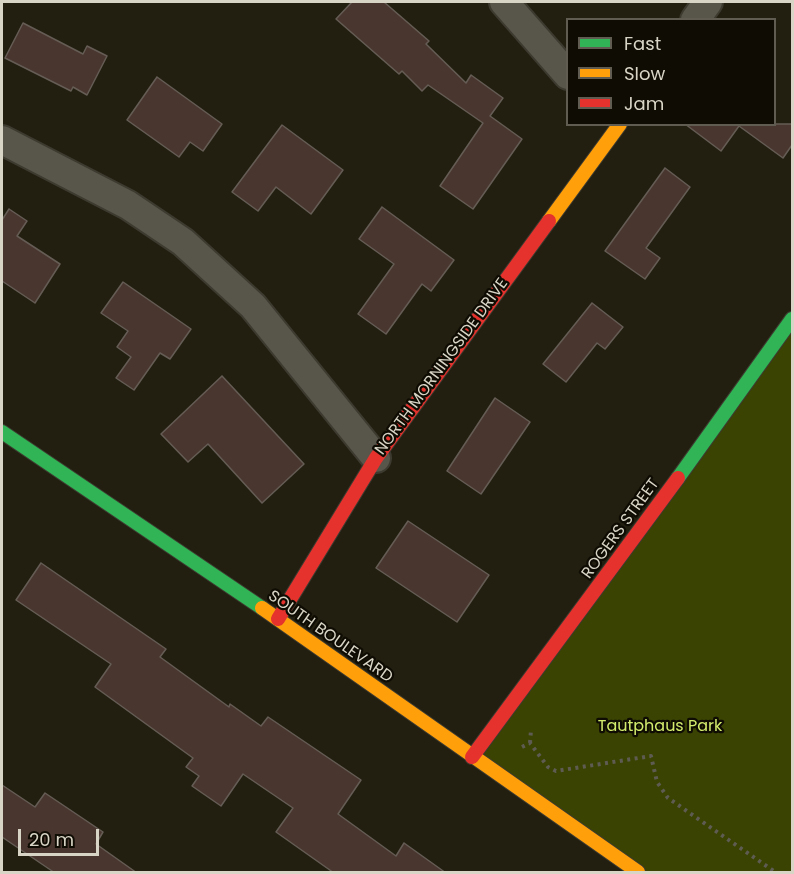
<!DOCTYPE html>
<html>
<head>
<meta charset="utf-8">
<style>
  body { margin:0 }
  #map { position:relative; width:794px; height:874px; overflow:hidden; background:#221f10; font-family:Poppins,sans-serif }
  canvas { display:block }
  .frame { position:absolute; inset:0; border:3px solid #d9d5c6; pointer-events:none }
  .legend { position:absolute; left:566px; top:18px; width:210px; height:108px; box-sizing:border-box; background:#0f0c04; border:2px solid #605c52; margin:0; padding:8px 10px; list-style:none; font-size:18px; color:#d9d5c6 }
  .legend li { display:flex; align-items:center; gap:12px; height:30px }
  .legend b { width:30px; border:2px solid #605c52 }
  .scale { position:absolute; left:18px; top:829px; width:81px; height:27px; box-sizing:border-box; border:3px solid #d9d5c6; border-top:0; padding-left:8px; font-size:18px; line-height:21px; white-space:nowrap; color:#d9d5c6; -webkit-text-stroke:4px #0f0c04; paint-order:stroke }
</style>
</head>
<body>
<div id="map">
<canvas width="794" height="874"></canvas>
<div class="frame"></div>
<ul class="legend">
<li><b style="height:8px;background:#30b455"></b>Fast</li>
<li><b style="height:8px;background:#ff9f0a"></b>Slow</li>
<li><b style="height:8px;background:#e5322d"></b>Jam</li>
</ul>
<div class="scale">20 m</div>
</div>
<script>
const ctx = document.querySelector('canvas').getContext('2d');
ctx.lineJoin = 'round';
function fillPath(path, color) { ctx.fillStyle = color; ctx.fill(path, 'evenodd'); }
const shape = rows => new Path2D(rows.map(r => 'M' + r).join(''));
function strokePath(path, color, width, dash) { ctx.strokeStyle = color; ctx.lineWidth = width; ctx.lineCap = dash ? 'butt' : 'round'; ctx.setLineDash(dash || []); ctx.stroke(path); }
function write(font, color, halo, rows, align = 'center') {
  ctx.font = font + ' Poppins,sans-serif'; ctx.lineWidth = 4.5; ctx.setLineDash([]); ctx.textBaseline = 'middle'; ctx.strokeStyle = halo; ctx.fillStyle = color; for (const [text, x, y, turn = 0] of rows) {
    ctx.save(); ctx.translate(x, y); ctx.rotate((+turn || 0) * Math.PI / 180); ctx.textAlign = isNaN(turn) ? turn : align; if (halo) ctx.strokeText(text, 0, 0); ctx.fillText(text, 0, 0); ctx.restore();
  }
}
fillPath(shape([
  [792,319,792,872,638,872,472,757]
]), '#3a4302');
const building = shape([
  [352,2,384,2,429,41,426,44,466,83,471,75,503,98,490,116,522,139,473,209,440,186,483,123,428,85,422,91,402,71,399,74,336,19,352,2],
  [23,23,83,54,87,46,107,56,87,95,73,87,71,91,5,58,23,23],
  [157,77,222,124,203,151,190,142,179,157,127,120,157,77],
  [685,124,792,124,792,145,783,158,739,126,721,151,685,124],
  [282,125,343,170,311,214,276,187,258,211,232,192,282,125],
  [665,168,690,187,646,248,660,258,645,279,605,251,665,168],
  [382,207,454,260,431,291,422,284,386,334,358,314,394,264,359,239,382,207],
  [9,209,27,221,17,236,60,264,35,303,2,281,2,220,9,209],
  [123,282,191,329,170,359,160,353,134,390,116,378,131,357,117,347,128,331,101,313,123,282],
  [592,303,623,327,605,349,597,343,566,382,543,364,592,303],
  [222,376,304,464,262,503,208,444,188,462,161,434,222,376],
  [495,398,530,422,481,494,447,471,495,398],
  [408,521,489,575,457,622,376,568,408,521],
  [41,563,166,649,160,657,229,707,230,704,261,726,268,717,361,780,338,814,396,856,404,843,446,873,334,873,276,832,293,808,243,774,221,806,192,786,199,776,186,767,193,758,95,687,111,664,16,600,41,563],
  [2,785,35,807,45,793,103,832,96,844,137,873,55,873,2,837,2,785]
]);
fillPath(building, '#49362f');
strokePath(building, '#655d55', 1.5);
const street = shape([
  [504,2,568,75],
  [695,20,708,2],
  [2,140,128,205,183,242,253,306,376,458]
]);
const fast = shape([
  [2,432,262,608],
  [678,478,792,319]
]);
const slow = shape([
  [549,221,620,124],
  [262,608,638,872]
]);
const jam = shape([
  [278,619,376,458,549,221],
  [472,757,678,478]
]);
strokePath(street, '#3d3a30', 32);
strokePath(fast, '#3d3a30', 16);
strokePath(slow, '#3d3a30', 16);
strokePath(jam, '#3d3a30', 16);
strokePath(shape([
  [530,743,531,730],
  [522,747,530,743,548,767,556,771,651,756,657,782,668,798,775,872]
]), '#5e5c52', 4, [3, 4.5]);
strokePath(street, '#58554b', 28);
strokePath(fast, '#30b455', 14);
strokePath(slow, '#ff9f0a', 14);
strokePath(jam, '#e5322d', 14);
write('16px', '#d9d5c6', '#0f0c04', [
  ["NORTH MORNINGSIDE DRIVE",442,367,-54],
  ["ROGERS STREET",621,529,-54],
  ["SOUTH BOULEVARD",330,637,35]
]);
write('16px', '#d3ec6d', '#0f0c04', [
  ["Tautphaus Park",660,727]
]);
</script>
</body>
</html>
